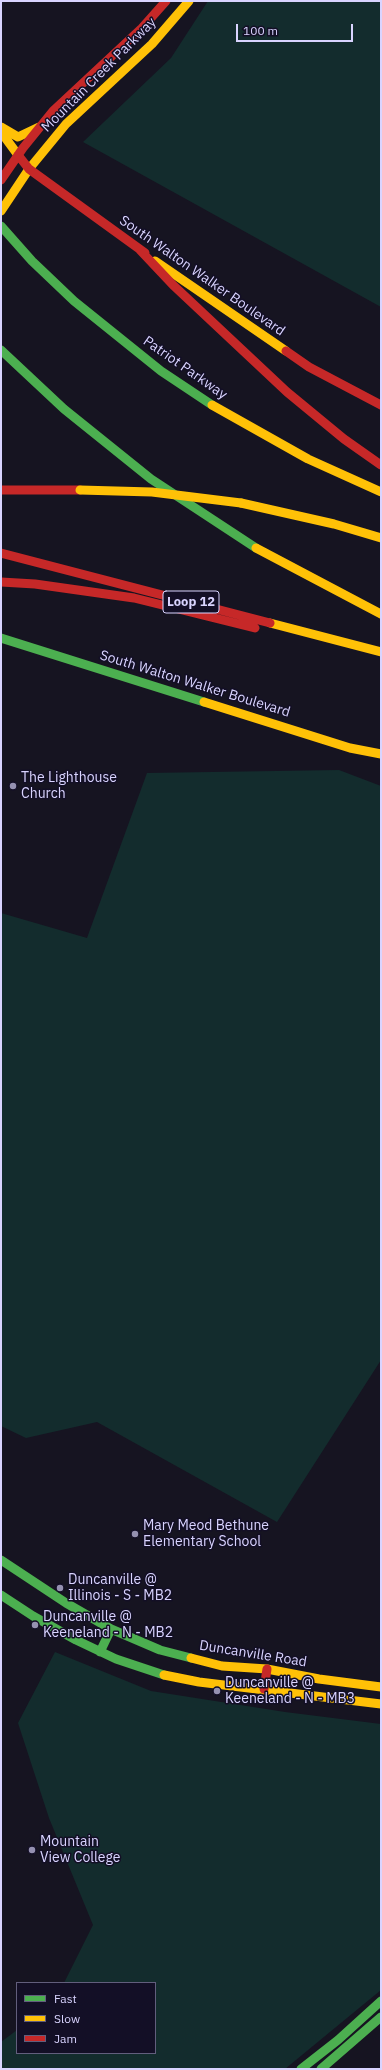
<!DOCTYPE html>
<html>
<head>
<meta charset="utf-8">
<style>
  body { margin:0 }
  #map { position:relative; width:382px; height:2070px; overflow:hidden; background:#161421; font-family:"IBM Plex Sans",sans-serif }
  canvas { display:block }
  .frame { position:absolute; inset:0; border:2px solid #d9d4ff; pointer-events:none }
  .legend { position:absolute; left:16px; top:1982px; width:140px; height:72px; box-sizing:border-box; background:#130f26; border:1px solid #625e7d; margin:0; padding:5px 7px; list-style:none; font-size:12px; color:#d9d4ff }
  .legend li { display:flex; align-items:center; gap:8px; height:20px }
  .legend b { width:20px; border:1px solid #625e7d }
  .scale { position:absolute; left:236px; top:24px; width:117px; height:18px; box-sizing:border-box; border:2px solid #d9d4ff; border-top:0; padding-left:5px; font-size:12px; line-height:14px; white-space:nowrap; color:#d9d4ff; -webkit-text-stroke:3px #130f26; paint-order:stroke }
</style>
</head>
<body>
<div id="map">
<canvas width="382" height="2070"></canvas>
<div class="frame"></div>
<ul class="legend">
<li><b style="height:5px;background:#4caf50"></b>Fast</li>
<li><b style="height:5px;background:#ffc107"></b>Slow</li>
<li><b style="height:5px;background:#c62828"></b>Jam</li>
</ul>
<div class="scale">100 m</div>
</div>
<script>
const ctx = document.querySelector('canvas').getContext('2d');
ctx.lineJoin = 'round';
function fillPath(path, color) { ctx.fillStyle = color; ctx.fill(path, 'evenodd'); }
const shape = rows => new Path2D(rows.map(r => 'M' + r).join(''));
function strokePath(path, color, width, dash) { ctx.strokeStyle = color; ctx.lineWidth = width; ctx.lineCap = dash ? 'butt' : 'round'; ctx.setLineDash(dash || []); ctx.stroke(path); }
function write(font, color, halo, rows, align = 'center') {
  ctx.font = font + ' "IBM Plex Sans",sans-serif'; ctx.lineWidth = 3; ctx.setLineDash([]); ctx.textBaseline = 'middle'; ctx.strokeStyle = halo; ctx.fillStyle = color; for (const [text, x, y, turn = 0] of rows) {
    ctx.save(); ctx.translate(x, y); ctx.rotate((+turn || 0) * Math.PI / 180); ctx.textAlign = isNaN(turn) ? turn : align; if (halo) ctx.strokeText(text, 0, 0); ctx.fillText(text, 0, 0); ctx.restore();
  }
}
fillPath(shape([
  [208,1,381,1,381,307,83,142,171,58],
  [339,770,381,786,381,1360,277,1522,97,1422,26,1438,1,1426,1,913,87,938,147,773],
  [55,1652,151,1691,285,1712,381,1724,381,1990,285,2069,1,2069,1,2042,17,2030,17,2053,155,2053,155,1983,64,1983,93,1925,49,1818,18,1723]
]), '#132c2d');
strokePath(shape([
  [1,226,32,261,74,301,161,371,212,405],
  [1,350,64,409,151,479,256,548],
  [1,638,204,702],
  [1,1560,66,1603,111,1629,160,1650,191,1658],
  [1,1595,33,1616,76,1640,116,1659,164,1675],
  [100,1652,111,1629],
  [301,2069,338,2040,381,2001],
  [321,2069,381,2017]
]), '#4caf50', 9);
strokePath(shape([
  [1,127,18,137,39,127],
  [1,132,18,155],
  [1,211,29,169,66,124,152,44,189,1],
  [155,261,286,351],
  [212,405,308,459,381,492],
  [241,503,334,524,381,538],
  [256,548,381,614],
  [270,623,381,652],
  [204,702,350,748,381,754],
  [191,1658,222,1666,267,1669,319,1679,381,1687],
  [164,1675,199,1682,381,1704]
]), '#ffc107', 9);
strokePath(shape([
  [18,155,29,169,145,253],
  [1,180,23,148,53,111,142,28,166,1],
  [140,250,173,285,287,392,344,439,381,465],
  [286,351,309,367,381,405],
  [1,490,80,490],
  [1,553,270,623],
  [1,582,35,584,134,598,255,628],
  [264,1689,267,1669]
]), '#c62828', 9);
strokePath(shape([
  [80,490,152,492,241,503]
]), '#ffc107', 9);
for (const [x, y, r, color] of [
  [13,786,4,"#9591b1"],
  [135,1534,4,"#9591b1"],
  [60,1588,4,"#9591b1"],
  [35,1625,4,"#9591b1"],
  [217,1691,4,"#9591b1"],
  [32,1850,4,"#9591b1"]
]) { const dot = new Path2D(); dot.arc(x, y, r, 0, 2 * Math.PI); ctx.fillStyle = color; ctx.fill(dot); strokePath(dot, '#130f26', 1.5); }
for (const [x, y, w] of [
  [191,602,56]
]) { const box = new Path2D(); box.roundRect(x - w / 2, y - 11, w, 22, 3); ctx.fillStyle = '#130f26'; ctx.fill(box); strokePath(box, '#d9d4ff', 1); }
write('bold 13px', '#d9d4ff', null, [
  ["Loop 12",191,602]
]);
write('14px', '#d9d4ff', '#130f26', [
  ["Mountain Creek Parkway",99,75,-45],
  ["South Walton Walker Boulevard",202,276,35],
  ["Patriot Parkway",185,368,35],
  ["South Walton Walker Boulevard",195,684,17],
  ["Duncanville Road",253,1654,9]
]);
write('14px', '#d9d4ff', '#130f26', [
  ["The Lighthouse",21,778],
  ["Church",21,794],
  ["Mary Meod Bethune",143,1526],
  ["Elementary School",143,1542],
  ["Duncanville @",68,1580],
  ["Illinois - S - MB2",68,1596],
  ["Duncanville @",43,1617],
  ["Keeneland - N - MB2",43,1633],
  ["Duncanville @",225,1683],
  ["Keeneland - N - MB3",225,1699],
  ["Mountain",40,1842],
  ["View College",40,1858]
], 'left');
</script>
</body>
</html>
